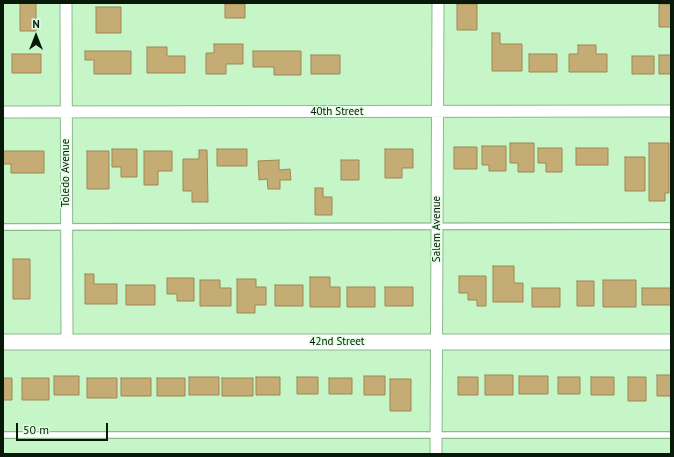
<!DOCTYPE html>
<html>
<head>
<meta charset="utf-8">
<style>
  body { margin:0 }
  #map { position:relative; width:674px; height:457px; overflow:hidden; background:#c6f5c8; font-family:"PT Sans",sans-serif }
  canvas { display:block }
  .frame { position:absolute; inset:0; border:4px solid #08190a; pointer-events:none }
  .north { position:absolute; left:16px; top:16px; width:40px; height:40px; -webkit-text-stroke:3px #e0fde1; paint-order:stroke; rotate:0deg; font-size:11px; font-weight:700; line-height:16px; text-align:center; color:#08190a }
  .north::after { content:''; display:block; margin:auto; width:14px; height:18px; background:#08190a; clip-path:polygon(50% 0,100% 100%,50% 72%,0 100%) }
  .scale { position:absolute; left:16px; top:423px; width:92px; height:18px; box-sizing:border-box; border:2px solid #08190a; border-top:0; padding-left:5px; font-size:12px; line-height:14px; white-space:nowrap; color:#08190a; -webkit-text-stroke:3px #e0fde1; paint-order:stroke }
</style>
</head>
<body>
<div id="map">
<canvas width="674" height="457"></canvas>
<div class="frame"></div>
<div class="north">N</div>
<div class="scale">50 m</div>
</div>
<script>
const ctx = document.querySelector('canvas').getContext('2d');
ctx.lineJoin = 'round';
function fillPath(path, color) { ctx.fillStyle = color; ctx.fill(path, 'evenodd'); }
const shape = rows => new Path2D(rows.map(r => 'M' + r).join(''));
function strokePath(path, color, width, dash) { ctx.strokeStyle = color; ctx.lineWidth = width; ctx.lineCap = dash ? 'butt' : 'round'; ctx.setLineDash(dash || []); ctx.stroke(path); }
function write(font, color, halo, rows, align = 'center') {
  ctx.font = font + ' "PT Sans",sans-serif'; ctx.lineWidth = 3; ctx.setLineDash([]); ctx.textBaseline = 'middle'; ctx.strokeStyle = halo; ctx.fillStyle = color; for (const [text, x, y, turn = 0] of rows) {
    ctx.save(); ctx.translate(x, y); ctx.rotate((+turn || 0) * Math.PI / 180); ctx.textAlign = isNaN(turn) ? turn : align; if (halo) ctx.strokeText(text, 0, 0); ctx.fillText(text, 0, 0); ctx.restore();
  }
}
const building = shape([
  [20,3,36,3,36,31,20,31,20,3],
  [225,4,245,4,245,18,225,18,225,4],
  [457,4,477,4,477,30,457,30,457,4],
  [659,4,671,4,671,27,659,27,659,4],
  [96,7,121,7,121,33,96,33,96,7],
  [492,33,500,33,500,44,522,44,522,71,492,71,492,33],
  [214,44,243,44,243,64,226,64,226,74,206,74,206,53,214,53,214,44],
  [578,45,596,45,596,54,607,54,607,72,569,72,569,54,578,54,578,45],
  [147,47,167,47,167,56,185,56,185,73,147,73,147,47],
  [85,51,131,51,131,74,94,74,94,60,85,60,85,51],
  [253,51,301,51,301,75,274,75,274,67,253,67,253,51],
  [12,54,41,54,41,73,12,73,12,54],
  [529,54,557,54,557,72,529,72,529,54],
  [311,55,340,55,340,74,311,74,311,55],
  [659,55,671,55,671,74,659,74,659,55],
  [632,56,654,56,654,74,632,74,632,56],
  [510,143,534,143,534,172,518,172,518,163,510,163,510,143],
  [649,143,669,143,669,193,665,193,665,201,649,201,649,143],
  [482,146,506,146,506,171,489,171,489,165,482,165,482,146],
  [454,147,477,147,477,169,454,169,454,147],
  [538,148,562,148,562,172,546,172,546,163,538,163,538,148],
  [576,148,608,148,608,165,576,165,576,148],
  [112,149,137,149,137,177,121,177,121,167,112,167,112,149],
  [217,149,247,149,247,166,217,166,217,149],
  [385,149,413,149,413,168,402,168,402,178,385,178,385,149],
  [199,150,207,150,208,202,192,202,192,191,183,191,183,159,199,159,199,150],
  [3,151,44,151,44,173,11,173,11,164,3,164,3,151],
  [87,151,109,151,109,189,87,189,87,151],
  [144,151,172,151,172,171,158,171,158,185,144,185,144,151],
  [625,157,645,157,645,191,625,191,625,157],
  [279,160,279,170,290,169,291,180,280,180,280,189,268,189,267,179,259,180,258,161,279,160],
  [341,160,359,160,359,180,341,180,341,160],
  [315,188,323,188,323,197,332,197,332,215,315,215,315,188],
  [13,259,30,259,30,299,13,299,13,259],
  [493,266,514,266,514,283,523,283,523,302,493,302,493,266],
  [85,274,94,274,94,284,117,284,117,304,85,304,85,274],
  [459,276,486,276,486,306,477,306,477,300,468,300,468,293,459,293,459,276],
  [310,277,330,277,330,287,340,287,340,307,310,307,310,277],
  [167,278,194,278,194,301,177,301,177,294,167,294,167,278],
  [237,279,256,279,256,287,266,287,266,305,255,305,255,313,237,313,237,279],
  [200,280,220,280,220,288,231,288,231,306,200,306,200,280],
  [603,280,636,280,636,307,603,307,603,280],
  [577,281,594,281,594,306,577,306,577,281],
  [126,285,155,285,155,305,126,305,126,285],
  [275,285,303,285,303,306,275,306,275,285],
  [347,287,375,287,375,307,347,307,347,287],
  [385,287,413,287,413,306,385,306,385,287],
  [532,288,560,288,560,307,532,307,532,288],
  [642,288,671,288,671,305,642,305,642,288],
  [485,375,513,375,513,395,485,395,485,375],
  [657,375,671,375,671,396,657,396,657,375],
  [54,376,79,376,79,395,54,395,54,376],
  [364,376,385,376,385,395,364,395,364,376],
  [519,376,548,376,548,394,519,394,519,376],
  [189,377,219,377,219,395,189,395,189,377],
  [256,377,280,377,280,395,256,395,256,377],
  [297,377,318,377,318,394,297,394,297,377],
  [458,377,478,377,478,395,458,395,458,377],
  [558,377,580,377,580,394,558,394,558,377],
  [591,377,614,377,614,395,591,395,591,377],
  [628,377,646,377,646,401,628,401,628,377],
  [3,378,12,378,12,400,3,400,3,378],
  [22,378,49,378,49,400,22,400,22,378],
  [87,378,117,378,117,398,87,398,87,378],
  [121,378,151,378,151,396,121,396,121,378],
  [157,378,185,378,185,396,157,396,157,378],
  [222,378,253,378,253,396,222,396,222,378],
  [329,378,352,378,352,394,329,394,329,378],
  [390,379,411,379,411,411,390,411,390,379]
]);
fillPath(building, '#c5ac75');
strokePath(building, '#9f8752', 1);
const lane = shape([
  [3,227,671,226],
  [3,435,671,435]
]);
const street = shape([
  [66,3,67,342],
  [3,112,671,111],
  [436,454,438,3]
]);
const secondary = shape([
  [3,342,671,342]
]);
strokePath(lane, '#8cb98e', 8);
strokePath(street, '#8cb98e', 13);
strokePath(secondary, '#8cb98e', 17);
strokePath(lane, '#fff', 5.5);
strokePath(street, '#fff', 11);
strokePath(secondary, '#fff', 15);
write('11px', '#08190a', '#e0fde1', [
  ["40th Street",337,112],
  ["Toledo Avenue",66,173,-90],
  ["Salem Avenue",437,229,-90],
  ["42nd Street",337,342]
]);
</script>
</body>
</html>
